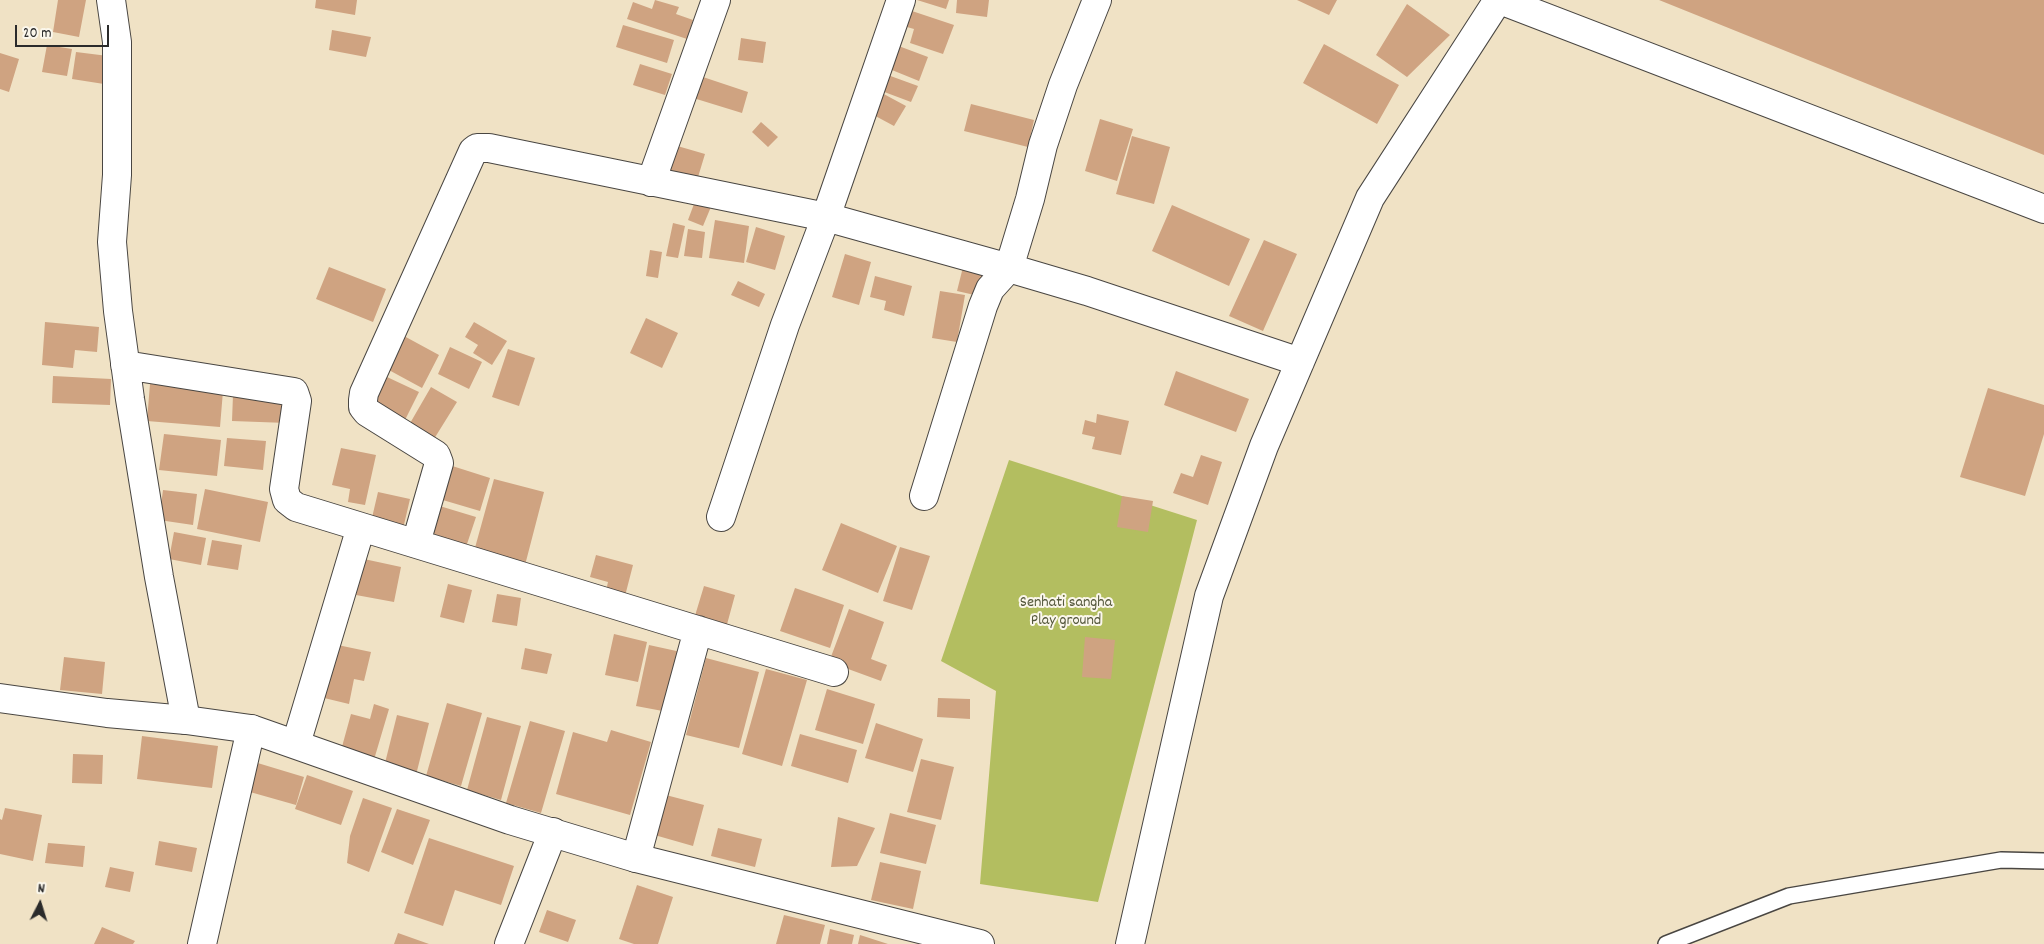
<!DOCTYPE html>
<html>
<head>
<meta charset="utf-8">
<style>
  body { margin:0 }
  #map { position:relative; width:2044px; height:944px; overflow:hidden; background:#f0e2c5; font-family:Dekko,sans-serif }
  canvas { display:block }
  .north { position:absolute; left:15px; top:879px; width:50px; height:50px; -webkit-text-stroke:4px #fbf7ec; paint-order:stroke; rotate:5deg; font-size:14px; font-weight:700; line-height:20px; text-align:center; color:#2b2b2b }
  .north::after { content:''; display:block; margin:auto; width:18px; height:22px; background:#2b2b2b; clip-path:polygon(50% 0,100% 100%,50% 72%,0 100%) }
  .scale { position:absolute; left:15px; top:25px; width:94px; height:22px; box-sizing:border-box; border:2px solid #2b2b2b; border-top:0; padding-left:6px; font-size:15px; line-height:18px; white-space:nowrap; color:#2b2b2b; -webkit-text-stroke:4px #fbf7ec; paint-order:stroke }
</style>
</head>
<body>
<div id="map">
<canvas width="2044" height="944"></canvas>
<div class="north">N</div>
<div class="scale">20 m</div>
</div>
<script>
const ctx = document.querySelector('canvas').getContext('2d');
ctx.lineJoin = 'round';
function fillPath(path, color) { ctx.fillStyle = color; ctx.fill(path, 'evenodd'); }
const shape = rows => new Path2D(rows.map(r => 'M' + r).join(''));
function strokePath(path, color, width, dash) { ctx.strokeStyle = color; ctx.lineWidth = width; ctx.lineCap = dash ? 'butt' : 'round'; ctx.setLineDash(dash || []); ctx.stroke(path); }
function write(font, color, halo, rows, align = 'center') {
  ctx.font = font + ' Dekko,sans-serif'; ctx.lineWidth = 4; ctx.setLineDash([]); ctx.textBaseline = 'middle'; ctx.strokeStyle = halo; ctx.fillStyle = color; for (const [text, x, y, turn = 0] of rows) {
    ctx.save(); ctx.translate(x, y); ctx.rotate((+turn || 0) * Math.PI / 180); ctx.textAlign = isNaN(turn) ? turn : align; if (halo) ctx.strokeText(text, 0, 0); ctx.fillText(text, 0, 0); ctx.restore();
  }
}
fillPath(shape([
  [1009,460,1197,520,1098,902,980,884,996,691,941,661]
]), '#b3be60');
fillPath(shape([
  [58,0,86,0,79,37,53,32],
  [316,0,357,0,355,15,315,8],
  [655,0,679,7,676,14,693,20,687,39,627,19,633,2,652,9],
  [917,0,949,0,946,9],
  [957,0,989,0,987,17,956,13],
  [1297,0,1337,0,1329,15],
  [1659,0,2044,0,2044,155],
  [1407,4,1450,35,1407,77,1376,55],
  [906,9,954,25,943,54,910,43,914,29,900,25],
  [623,25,674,40,667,63,616,47],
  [332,30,371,37,366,57,329,50],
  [741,38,766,42,763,63,738,60],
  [1324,44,1399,85,1377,124,1303,83],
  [47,45,72,49,67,76,42,72],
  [896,45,928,57,919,81,887,68],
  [76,52,108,56,104,84,72,79],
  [0,53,19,59,9,92,0,89],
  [640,64,672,74,665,95,633,85],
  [885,74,918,86,911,102,879,90],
  [697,75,748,92,742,113,690,97],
  [880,92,906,106,894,126,868,112],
  [971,104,1034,120,1028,147,964,131],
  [1100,119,1133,129,1117,181,1085,171],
  [761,122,778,137,768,147,752,132],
  [1132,136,1170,147,1154,204,1116,194],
  [674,145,705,154,695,187,665,178],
  [697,196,713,202,703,226,688,220],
  [1172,205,1250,239,1229,286,1152,251],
  [715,220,749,226,744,263,709,258],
  [673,223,685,226,678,258,666,256],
  [756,227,785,236,775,270,746,262],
  [688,229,705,232,702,258,684,256],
  [1264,240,1297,254,1263,331,1229,316],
  [650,250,662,252,658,278,646,276],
  [845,254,871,262,859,305,832,297],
  [965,259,987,264,979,296,957,291],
  [329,267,386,289,373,322,316,299],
  [875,276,912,286,904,316,884,310,886,301,870,297],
  [738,281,765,294,759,307,731,295],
  [940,291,965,295,957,342,932,338],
  [646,318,678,333,662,368,630,353],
  [45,322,99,327,97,352,75,350,73,368,42,365],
  [474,322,507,341,492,365,473,353,478,345,465,337],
  [404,336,439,355,422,388,387,369],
  [450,347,482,362,469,389,438,374],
  [508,349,535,358,519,406,492,397],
  [1176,371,1249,399,1236,432,1164,405],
  [53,376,111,379,110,405,52,403],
  [387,377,419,392,403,424,372,408],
  [150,384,223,391,220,427,147,421],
  [431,387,457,402,434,439,409,425],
  [1988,388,2044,405,2044,434,2025,496,1960,477],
  [233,395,288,397,287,423,232,421],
  [1097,414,1129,421,1121,455,1092,449,1095,437,1082,434,1085,420,1096,423],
  [164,434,221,440,217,476,159,470],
  [227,438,266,441,263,470,224,466],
  [341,448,376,455,365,505,348,502,350,489,332,485],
  [1201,455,1222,462,1208,505,1173,493,1181,473,1193,477],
  [446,464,490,478,480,511,436,498],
  [494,479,544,492,524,569,473,555],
  [205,489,268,502,260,542,197,529],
  [163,490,197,494,193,525,159,520],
  [378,492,410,499,403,529,371,522],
  [1122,496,1153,501,1148,532,1117,527],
  [433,504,476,517,466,547,423,534],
  [841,523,897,546,878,593,822,570],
  [174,532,206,538,201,565,169,559],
  [212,540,242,545,238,570,207,565],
  [900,547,930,556,912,610,883,601],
  [596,555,633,565,625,596,606,591,608,582,590,577],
  [364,559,401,567,394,602,356,595],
  [448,584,472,590,464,623,440,617],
  [704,586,735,595,726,628,694,619],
  [795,588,844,605,830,648,780,631],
  [497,594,521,598,517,626,492,622],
  [849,609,884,622,871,659,887,665,881,681,829,662],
  [614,634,647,642,638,682,605,675],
  [1085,637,1115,640,1111,679,1082,677],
  [333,644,371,652,364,681,354,679,349,704,320,697],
  [649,645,681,652,668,712,636,706],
  [525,648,552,654,547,674,521,669],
  [64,657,105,662,102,694,60,690],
  [706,658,759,672,739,748,686,735],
  [766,669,807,680,782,766,742,754],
  [827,689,875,704,863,744,815,730],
  [938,698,970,699,970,719,937,717],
  [447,703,482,713,461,786,426,776],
  [374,704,389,709,373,763,340,754,351,714,370,719],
  [397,715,429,723,416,775,384,767],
  [487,717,521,726,501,800,467,790],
  [530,721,565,731,541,813,506,803],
  [876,723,923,739,913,772,865,758],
  [611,730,651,742,630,815,556,794,573,732,607,742],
  [800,734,857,750,848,783,791,766],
  [142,736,218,746,212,788,137,779],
  [73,754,103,755,102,784,72,783],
  [921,759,954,767,941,820,907,812],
  [251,761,304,777,296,805,243,790],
  [307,775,353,791,341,825,295,809],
  [662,794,704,805,693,846,651,834],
  [363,798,392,808,369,872,347,863,350,836],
  [5,808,42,815,33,861,0,854,0,819,2,820],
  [397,809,430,820,413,865,381,852],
  [890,813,936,825,926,864,880,853],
  [838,817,875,828,857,866,831,867],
  [718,828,762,839,755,867,711,856],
  [429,838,514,866,501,905,455,890,443,926,404,913],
  [159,841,197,848,192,872,155,865],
  [48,843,85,846,83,867,45,863],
  [880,862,921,871,913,909,871,900],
  [110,867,134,872,130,892,105,887],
  [637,885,673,897,658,944,634,944,619,939],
  [547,910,576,920,568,942,539,932],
  [784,915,825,925,820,944,776,944],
  [102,927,135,941,133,944,94,944],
  [830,929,854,935,852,944,827,944],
  [398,933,429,944,394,944],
  [860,935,888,944,858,944]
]), '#cfa381');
const lane = shape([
  [1666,944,1789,896,2001,860,2044,861]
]);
const street = shape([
  [111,0,117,42,117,175,112,242,118,311,130,399,159,577,186,720],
  [1500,0,2044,209],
  [651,182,716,0],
  [125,365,294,392,297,401,284,489,287,500,296,507,834,672],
  [924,496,983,306,990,289,1009,268,1087,291,1300,362],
  [721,517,785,325,826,217,1009,268,1030,199,1043,145,1063,85,1097,0],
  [416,543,439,463,436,455,367,412,363,407,363,400,364,393,473,151,477,148,489,148,826,217,901,0],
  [296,744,361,527],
  [636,858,698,630],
  [202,944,251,729],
  [509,944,553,832],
  [1130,944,1209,596,1264,446,1370,198,1498,0]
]);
const secondary = shape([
  [0,698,107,713,186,720,251,729,510,820,636,858,980,944]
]);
strokePath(lane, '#494642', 18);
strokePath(street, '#494642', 30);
strokePath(secondary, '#494642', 30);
strokePath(lane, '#fff', 15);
strokePath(street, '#fff', 28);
strokePath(secondary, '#fff', 28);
write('16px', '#54573b', '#fbf7ec', [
  ["Senhati sangha",1066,604],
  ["Play ground",1066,622]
]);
</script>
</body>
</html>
